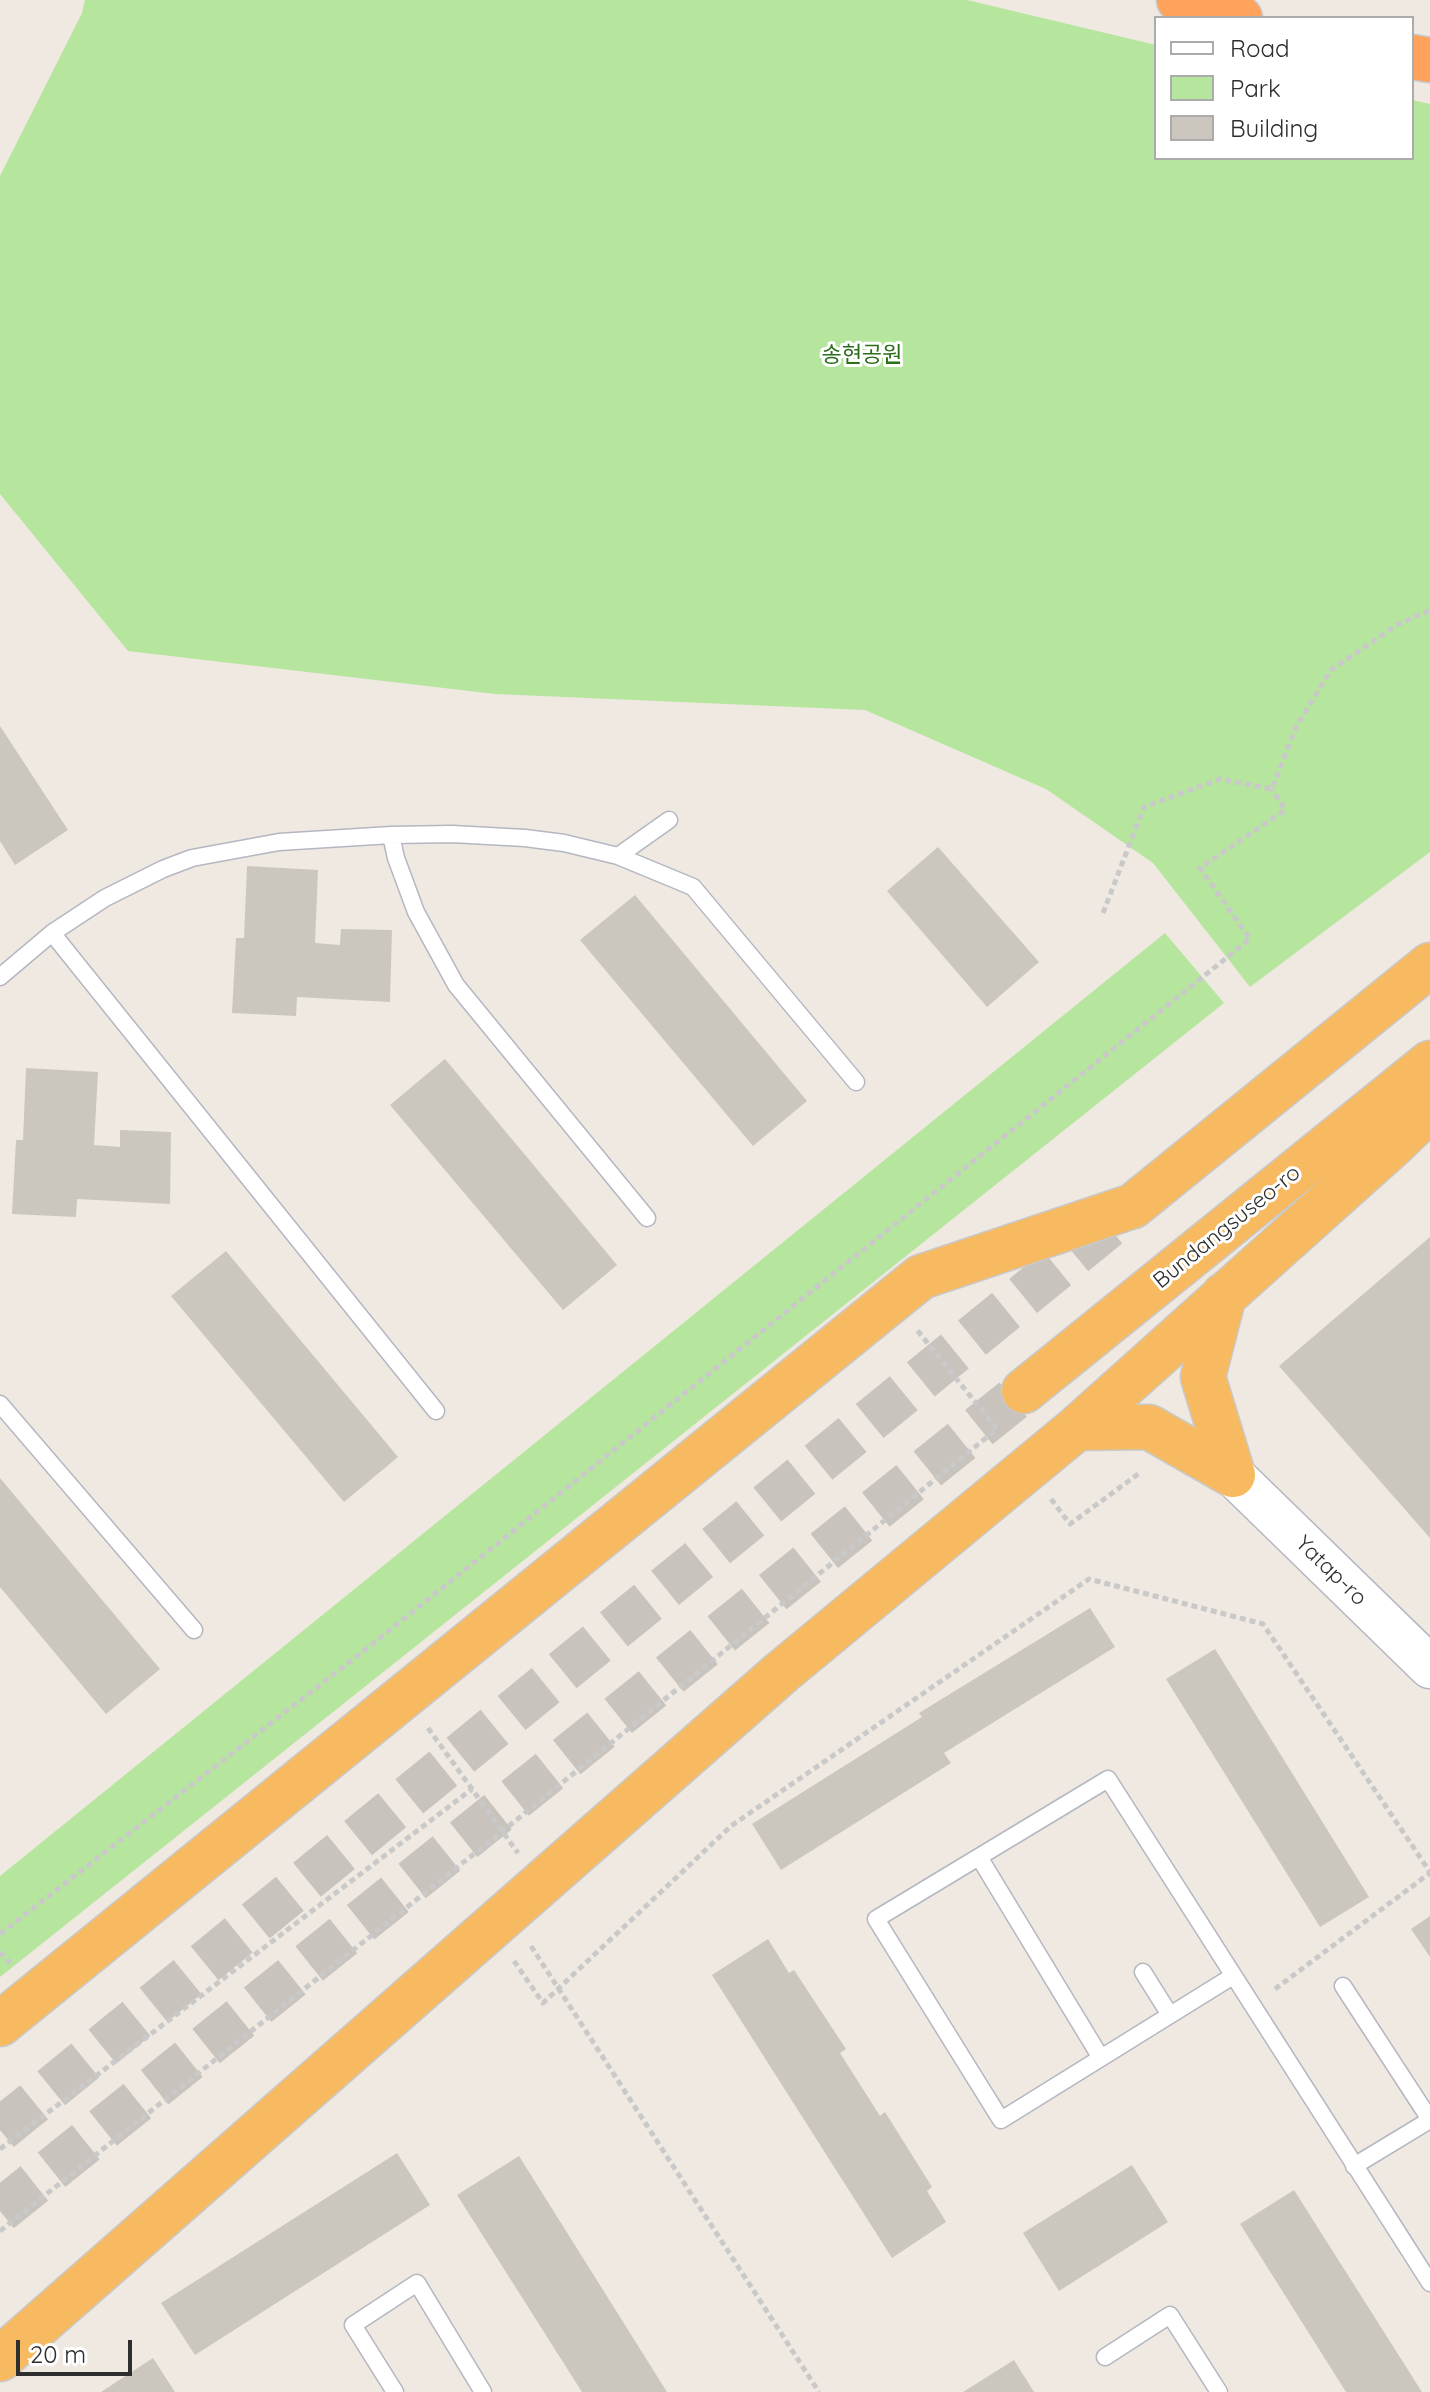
<!DOCTYPE html>
<html>
<head>
<meta charset="utf-8">
<style>
  body { margin:0 }
  #map { position:relative; width:1430px; height:2392px; overflow:hidden; background:#efe9e1; font-family:Quicksand,sans-serif }
  canvas { display:block }
  .legend { position:absolute; left:1154px; top:16px; width:260px; height:144px; box-sizing:border-box; background:#fff; border:2px solid #ababab; margin:0; padding:10px 14px; list-style:none; font-size:24px; color:#2e2e2e }
  .legend li { display:flex; align-items:center; gap:16px; height:40px }
  .legend b { width:40px; border:2px solid #ababab }
  .scale { position:absolute; left:16px; top:2340px; width:116px; height:36px; box-sizing:border-box; border:4px solid #2e2e2e; border-top:0; padding-left:10px; font-size:24px; line-height:28px; white-space:nowrap; color:#2e2e2e; -webkit-text-stroke:6px #fff; paint-order:stroke }
</style>
</head>
<body>
<div id="map">
<canvas width="1430" height="2392"></canvas>
<ul class="legend">
<li><b style="height:10px;background:#fff"></b>Road</li>
<li><b style="height:22px;background:#b6e59e"></b>Park</li>
<li><b style="height:22px;background:#cbc7bf"></b>Building</li>
</ul>
<div class="scale">20 m</div>
</div>
<script>
const ctx = document.querySelector('canvas').getContext('2d');
ctx.lineJoin = 'round';
function fillPath(path, color) { ctx.fillStyle = color; ctx.fill(path, 'evenodd'); }
const shape = rows => new Path2D(rows.map(r => 'M' + r).join(''));
function strokePath(path, color, width, dash) { ctx.strokeStyle = color; ctx.lineWidth = width; ctx.lineCap = dash ? 'butt' : 'round'; ctx.setLineDash(dash || []); ctx.stroke(path); }
function write(font, color, halo, rows, align = 'center') {
  ctx.font = font + ' Quicksand,"Noto Sans KR",sans-serif'; ctx.lineWidth = 6; ctx.setLineDash([]); ctx.textBaseline = 'middle'; ctx.strokeStyle = halo; ctx.fillStyle = color; for (const [text, x, y, turn = 0] of rows) {
    ctx.save(); ctx.translate(x, y); ctx.rotate((+turn || 0) * Math.PI / 180); ctx.textAlign = isNaN(turn) ? turn : align; if (halo) ctx.strokeText(text, 0, 0); ctx.fillText(text, 0, 0); ctx.restore();
  }
}
fillPath(shape([
  [85,0,967,0,1156,45,1156,158,1412,158,1412,100,1430,104,1430,852,1250,987,1153,863,1046,789,865,710,495,694,128,651,0,494,0,176,82,13],
  [1165,933,1224,1003,0,1977,0,1876]
]), '#b6e59e');
fillPath(shape([
  [0,726,68,830,15,865,0,841],
  [938,847,1039,962,987,1007,887,891],
  [247,866,318,870,315,943,340,945,341,929,392,930,390,1002,297,997,296,1016,232,1013,236,938,244,938],
  [635,895,807,1101,753,1146,580,940],
  [445,1059,617,1265,563,1310,390,1105],
  [26,1068,98,1072,94,1145,120,1147,120,1130,171,1132,170,1204,77,1199,76,1217,12,1214,16,1140,23,1140],
  [1430,1237,1430,1538,1279,1366],
  [226,1251,398,1457,344,1502,171,1296],
  [0,1478,160,1669,106,1714,0,1587],
  [1090,1608,1115,1647,944,1753,951,1763,781,1870,752,1824,922,1717,919,1713],
  [1215,1649,1369,1897,1320,1927,1166,1679],
  [1430,1916,1430,1957,1411,1929],
  [768,1939,789,1973,794,1970,846,2049,840,2053,880,2116,885,2112,932,2187,927,2191,946,2222,892,2258,712,1975],
  [397,2153,430,2205,195,2355,161,2303],
  [519,2156,667,2392,582,2392,457,2195],
  [1132,2165,1168,2222,1059,2291,1023,2233],
  [1294,2190,1422,2392,1346,2392,1240,2224],
  [153,2358,175,2392,101,2392],
  [1014,2360,1034,2392,963,2392]
]), '#cbc7bf');
strokePath(shape([
  [0,2130,1131,1208],
  [0,2211,1024,1391]
]), '#c8c4bd', 44, [44, 22]);
const service = shape([
  [391,835,396,858,416,912,456,985,647,1218],
  [618,856,669,820],
  [52,933,436,1411],
  [0,977,52,933,105,898,163,869,192,858,279,842,391,835,452,834,525,838,564,843,618,856,693,887,856,1082],
  [0,1404,194,1630],
  [979,1857,1101,2058],
  [1143,1972,1170,2015],
  [1233,1976,1001,2120,876,1919,1108,1779,1430,2283],
  [1343,1986,1429,2118],
  [1354,2166,1430,2120],
  [1105,2357,1170,2315,1219,2392],
  [395,2392,353,2325,417,2283,483,2392]
]);
const tertiary = shape([
  [1233,1475,1430,1667]
]);
const trunk = shape([
  [1224,1295,1203,1377,1233,1475],
  [1024,1391,1430,1063],
  [1077,1428,1149,1427,1233,1475],
  [0,2024,921,1277,1133,1206,1430,965],
  [0,2359,782,1672,1077,1428,1396,1142,1430,1109]
]);
const motorway = shape([
  [1179,0,1240,18],
  [1412,57,1430,60]
]);
strokePath(service, '#b4b7c1', 19);
strokePath(tertiary, '#b4b7c1', 45);
strokePath(trunk, '#c9c9c9', 47);
strokePath(motorway, '#c9c9c9', 47);
strokePath(shape([
  [1103,913,1144,807,1220,779,1272,789,1296,727,1331,670,1397,625,1430,610],
  [1051,1499,1070,1524,1141,1472],
  [428,1728,518,1853],
  [0,1934,370,1646,1250,939,1200,868,1285,810,1272,789],
  [531,1946,819,2392],
  [0,1952,10,1963],
  [514,1961,543,2003,731,1826,1089,1579,1263,1624,1430,1872],
  [1275,1989,1430,1873],
  [0,2149,472,1789],
  [0,2231,504,1830,997,1429,917,1330]
]), '#c9c9c9', 5, [6, 4]);
strokePath(service, '#fff', 16);
strokePath(tertiary, '#fff', 42);
strokePath(trunk, '#f8ba60', 44);
strokePath(motorway, '#ffa35c', 44);
write('22px', '#2c6e1b', '#fff', [
  ["송현공원",862,355]
]);
write('22px', '#2e2e2e', '#fff', [
  ["Bundangsuseo-ro",1227,1227,-39],
  ["Yatap-ro",1331,1571,44]
]);
</script>
</body>
</html>
